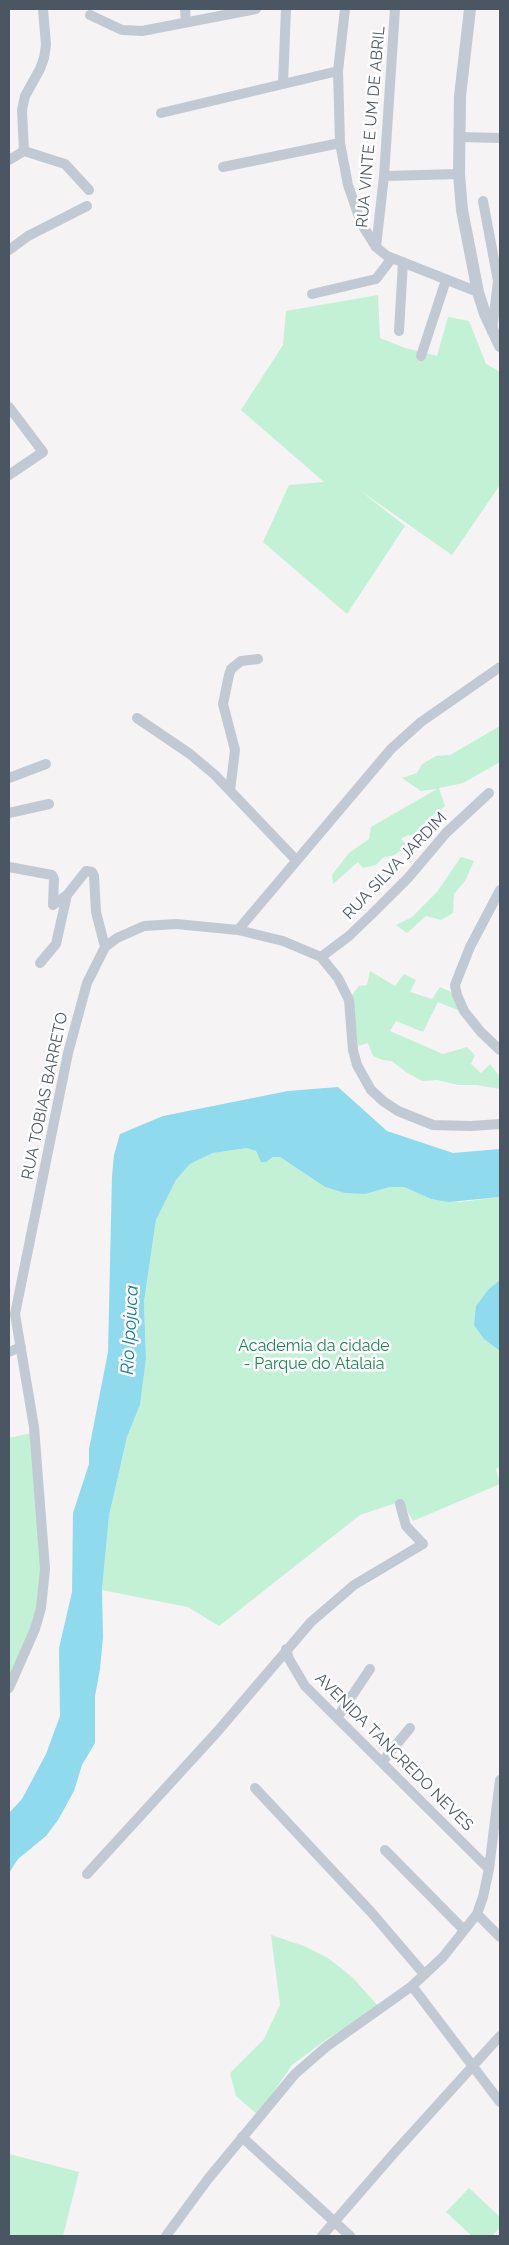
<!DOCTYPE html>
<html>
<head>
<meta charset="utf-8">
<style>
  body { margin:0 }
  #map { position:relative; width:509px; height:2245px; overflow:hidden; background:#f5f3f3; font-family:Raleway,sans-serif }
  canvas { display:block }
  .frame { position:absolute; inset:0; border:10px solid #4a5661; pointer-events:none }
</style>
</head>
<body>
<div id="map">
<canvas width="509" height="2245"></canvas>
<div class="frame"></div>
</div>
<script>
const ctx = document.querySelector('canvas').getContext('2d');
ctx.lineJoin = 'round';
function fillPath(path, color) { ctx.fillStyle = color; ctx.fill(path, 'evenodd'); }
const shape = rows => new Path2D(rows.map(r => 'M' + r).join(''));
function strokePath(path, color, width, dash) { ctx.strokeStyle = color; ctx.lineWidth = width; ctx.lineCap = dash ? 'butt' : 'round'; ctx.setLineDash(dash || []); ctx.stroke(path); }
function write(font, color, halo, rows, align = 'center') {
  ctx.font = font + ' Raleway,sans-serif'; ctx.lineWidth = 5; ctx.setLineDash([]); ctx.textBaseline = 'middle'; ctx.strokeStyle = halo; ctx.fillStyle = color; for (const [text, x, y, turn = 0] of rows) {
    ctx.save(); ctx.translate(x, y); ctx.rotate((+turn || 0) * Math.PI / 180); ctx.textAlign = isNaN(turn) ? turn : align; if (halo) ctx.strokeText(text, 0, 0); ctx.fillText(text, 0, 0); ctx.restore();
  }
}
fillPath(shape([
  [378,295,380,338,405,348,437,356,448,317,469,321,486,364,500,372,500,485,452,555,358,489,405,526,347,614,263,542,289,485,324,482,241,410,283,345,286,311],
  [500,726,500,762,463,783,439,788,445,806,426,821,416,835,408,835,401,839,408,846,394,855,383,858,376,865,363,868,358,862,333,884,332,875,349,853,369,839,371,827,437,789,421,791,402,778,417,773,422,764,436,756,450,755],
  [461,857,474,861,465,881,454,894,453,913,441,920,426,916,407,933,396,925,412,917,437,892],
  [370,971,395,986,404,974,416,980,410,992,432,999,440,987,460,996,465,1013,438,1002,423,1032,396,1021,390,1031,443,1054,467,1047,475,1055,471,1064,481,1073,490,1064,500,1077,500,1089,477,1085,458,1085,437,1080,422,1081,406,1072,392,1061,383,1060,373,1056,368,1043,358,1046,352,995,359,986,367,985],
  [247,1148,252,1148,266,1162,273,1157,280,1157,325,1187,364,1194,390,1187,404,1187,431,1199,460,1202,500,1197,500,1467,496,1469,500,1484,413,1521,402,1501,360,1515,219,1626,188,1607,102,1590,109,1516,127,1437,140,1405,146,1359,144,1302,156,1220,176,1180,190,1164,213,1153],
  [31,1433,43,1575,35,1634,9,1685,9,1438],
  [271,1935,304,1946,328,1958,352,1977,380,2008,327,2039,292,2065,258,2115,236,2096,230,2073,264,2039,280,2005],
  [9,2154,79,2172,63,2236,9,2236],
  [469,2188,500,2217,500,2228,492,2236,472,2236,446,2212]
]), '#c3f1d5');
fillPath(shape([
  [338,1087,387,1131,453,1153,500,1149,500,1197,449,1202,431,1199,404,1187,390,1187,365,1194,345,1193,325,1187,280,1157,273,1157,266,1162,261,1162,256,1151,247,1148,213,1153,190,1164,176,1180,156,1220,144,1302,146,1359,140,1405,127,1437,109,1516,102,1590,103,1637,100,1669,95,1696,95,1743,82,1765,74,1791,58,1820,46,1836,18,1859,9,1873,9,1813,22,1799,46,1754,60,1716,59,1648,72,1592,73,1513,89,1464,89,1449,108,1352,112,1176,114,1155,120,1134,163,1116,288,1091],
  [500,1280,500,1351,484,1339,474,1325,476,1306,489,1289]
]), '#90daee');
strokePath(shape([
  [185,9,186,22],
  [345,9,338,71,340,143,348,185,361,223,376,247,387,256,478,292],
  [90,15,122,30,142,31,256,9],
  [283,84,286,9],
  [161,113,338,71],
  [459,137,500,138],
  [24,151,22,110,25,96,40,69,44,58,46,45,43,9],
  [24,151,65,164,89,190],
  [9,160,24,151],
  [223,167,340,143],
  [384,176,459,174],
  [483,201,498,281,492,331],
  [376,247,384,176,395,9],
  [9,250,28,236,87,206],
  [312,294,376,279,392,258],
  [399,331,403,262],
  [421,356,446,280],
  [9,407,43,452,9,475],
  [137,718,190,754,215,775,296,860],
  [9,778,46,764],
  [230,791,235,750,223,704,229,675,231,669,241,661,258,659],
  [9,813,49,804],
  [9,867,52,875,54,879,53,905,67,895],
  [500,890,470,947,455,985,457,995,464,1011,480,1031,500,1050],
  [238,930,391,749,421,722,500,667],
  [321,957,349,936,374,912,408,878,446,833,489,793],
  [40,963,56,944,67,895,86,871,92,872,94,876,96,912,105,947],
  [9,1352,21,1347],
  [286,1649,289,1659,305,1686,489,1869],
  [9,1688,35,1629,41,1608,45,1569,34,1427,15,1314,68,1053,87,983,105,947,117,938,144,926,176,924,238,930,283,941,321,957,338,978,349,1000,353,1050,357,1065,371,1090,383,1101,398,1111,433,1125,471,1126,500,1124],
  [337,1718,370,1669],
  [382,1762,410,1728],
  [255,1788,371,1912,424,1974],
  [385,1850,464,1930],
  [87,1874,217,1732,311,1622,354,1585,423,1544,406,1526,400,1504],
  [477,1914,500,1937],
  [412,1986,500,2102],
  [242,2137,350,2236],
  [166,2236,208,2179,295,2074,326,2047,412,1986,443,1957,477,1914,483,1897,489,1869,500,1780],
  [322,2236,395,2152,500,2036]
]), '#c1cad2', 10);
strokePath(shape([
  [470,9,460,96,459,174,462,210,478,292,485,314,500,346]
]), '#c1cad2', 12);
write('16px', '#4a5661', '#fff', [
  ["RUA VINTE E UM DE ABRIL",371,127,-85],
  ["RUA SILVA JARDIM",395,866,-46],
  ["RUA TOBIAS BARRETO",45,1096,-78],
  ["AVENIDA TANCREDO NEVES",394,1752,45]
]);
write('16px', '#17864f', '#fff', [
  ["Academia da cidade",314,1346],
  ["- Parque do Atalaia",314,1364]
]);
write('italic 18px', '#0c7c9b', '#fff', [
  ["Rio Ipojuca",130,1330,-87]
]);
</script>
</body>
</html>
